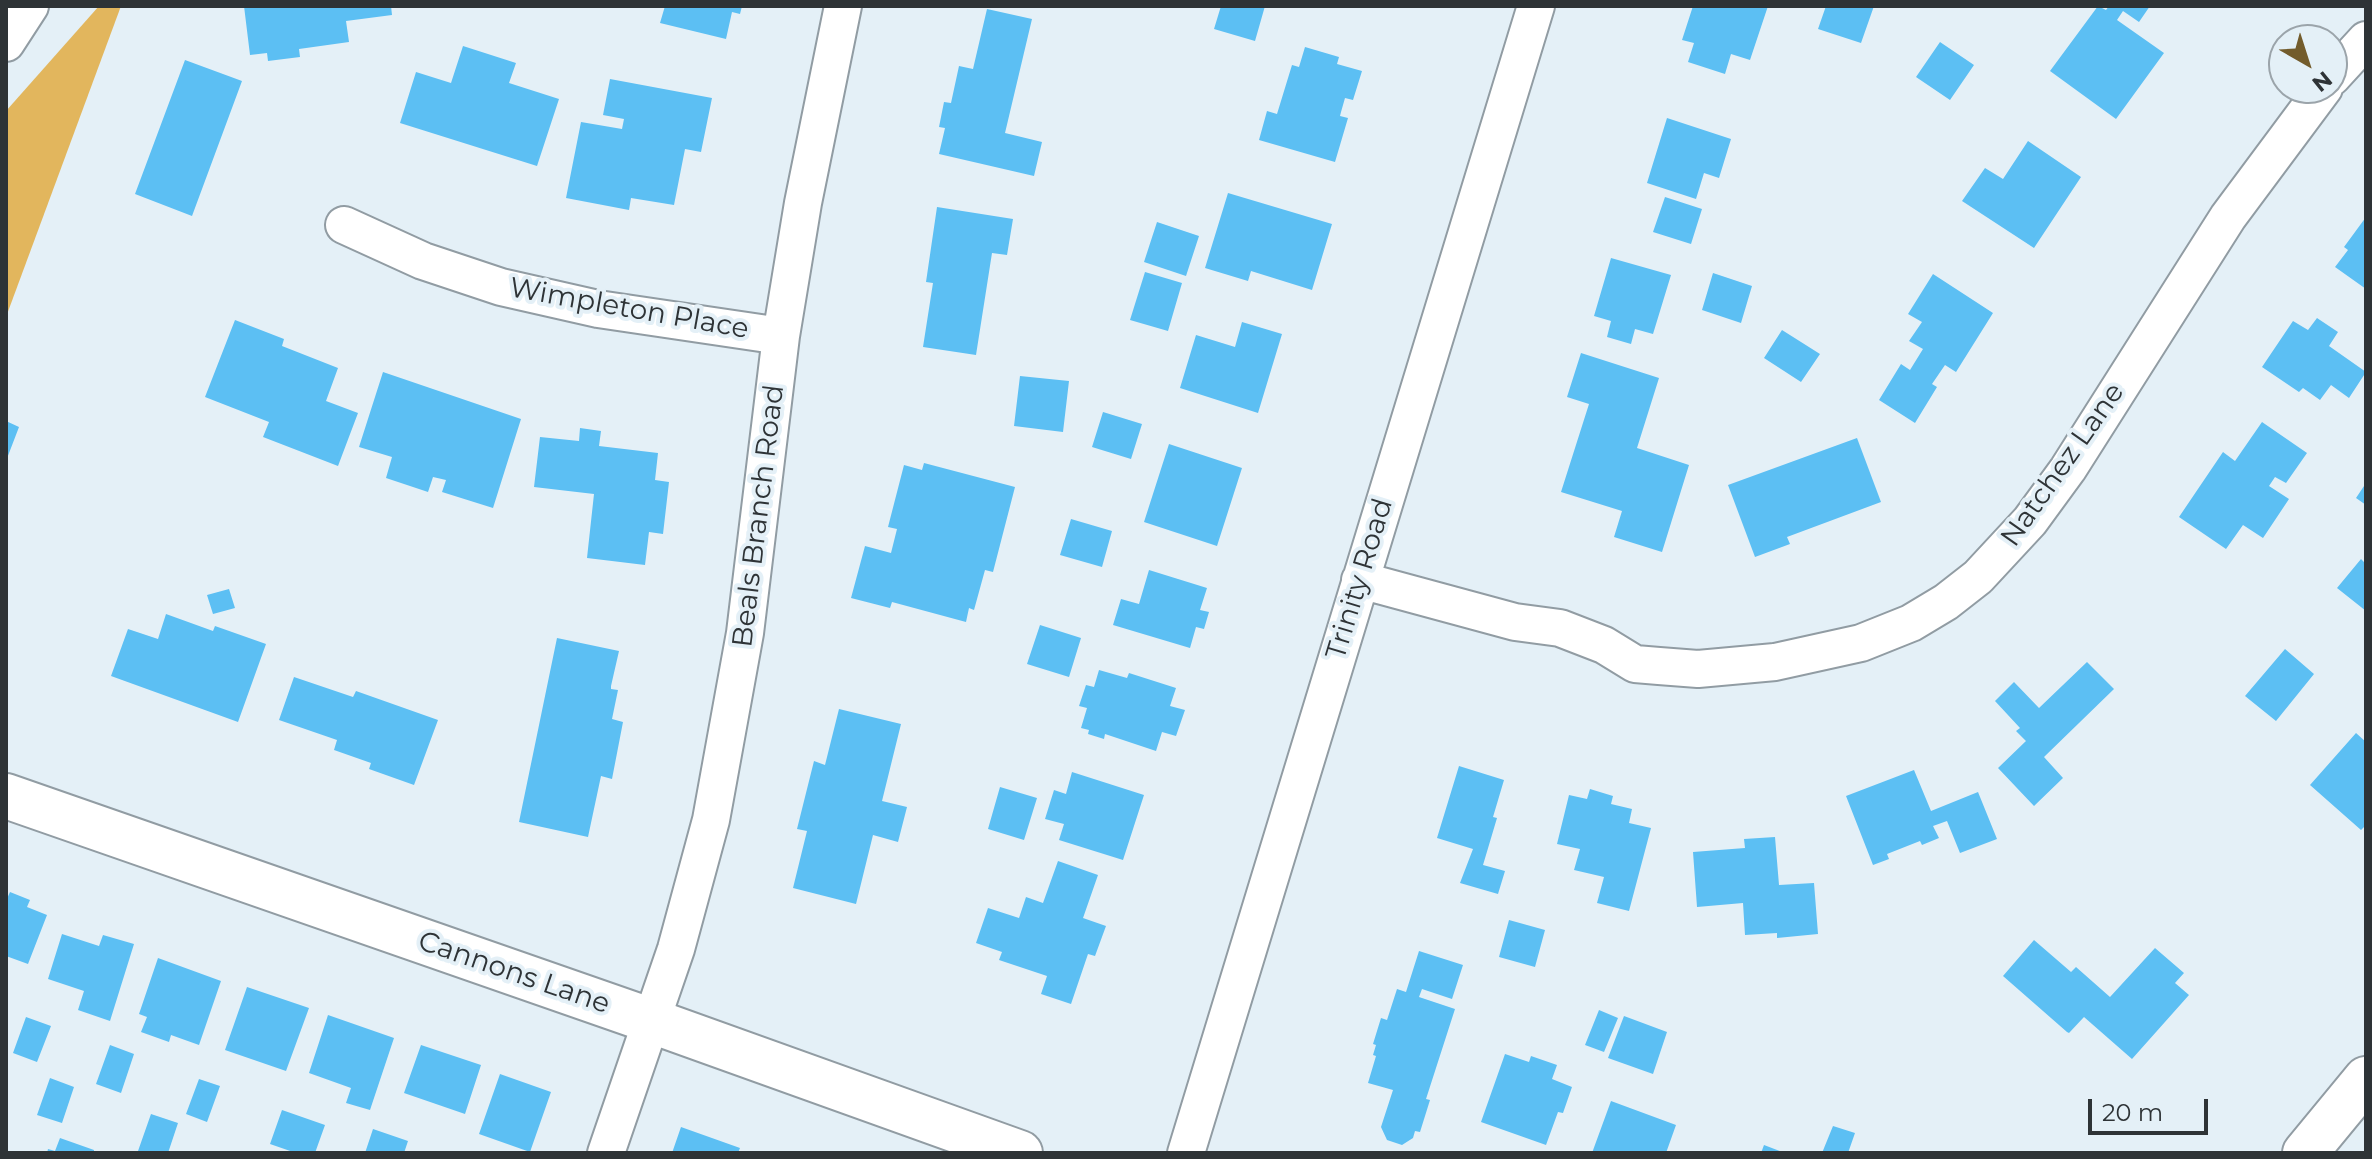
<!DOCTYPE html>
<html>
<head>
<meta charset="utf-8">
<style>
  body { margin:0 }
  #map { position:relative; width:2372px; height:1159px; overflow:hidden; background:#e4f0f7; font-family:Montserrat,sans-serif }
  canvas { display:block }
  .frame { position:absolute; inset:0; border:8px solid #2e3336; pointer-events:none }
  .north { position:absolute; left:2268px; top:24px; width:80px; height:80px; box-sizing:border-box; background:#e4f0f7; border:2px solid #9ba4aa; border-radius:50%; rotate:141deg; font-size:22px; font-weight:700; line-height:32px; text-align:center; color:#2e3336 }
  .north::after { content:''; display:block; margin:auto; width:28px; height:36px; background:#735c2c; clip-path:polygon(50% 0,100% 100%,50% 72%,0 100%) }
  .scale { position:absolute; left:2088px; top:1099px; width:120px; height:36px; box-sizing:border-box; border:4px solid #2e3336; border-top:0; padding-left:10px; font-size:24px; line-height:28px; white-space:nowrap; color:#2e3336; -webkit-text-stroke:6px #e4f0f7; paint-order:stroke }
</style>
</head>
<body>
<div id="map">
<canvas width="2372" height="1159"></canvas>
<div class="frame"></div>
<div class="north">N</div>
<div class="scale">20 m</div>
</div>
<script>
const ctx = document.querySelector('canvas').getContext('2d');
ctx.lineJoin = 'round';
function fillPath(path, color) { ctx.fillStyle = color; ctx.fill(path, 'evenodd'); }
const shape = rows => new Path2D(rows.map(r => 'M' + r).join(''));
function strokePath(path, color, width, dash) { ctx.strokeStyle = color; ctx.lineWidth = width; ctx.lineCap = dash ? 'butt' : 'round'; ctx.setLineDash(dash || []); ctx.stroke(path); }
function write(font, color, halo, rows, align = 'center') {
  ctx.font = font + ' Montserrat,sans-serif'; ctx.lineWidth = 8; ctx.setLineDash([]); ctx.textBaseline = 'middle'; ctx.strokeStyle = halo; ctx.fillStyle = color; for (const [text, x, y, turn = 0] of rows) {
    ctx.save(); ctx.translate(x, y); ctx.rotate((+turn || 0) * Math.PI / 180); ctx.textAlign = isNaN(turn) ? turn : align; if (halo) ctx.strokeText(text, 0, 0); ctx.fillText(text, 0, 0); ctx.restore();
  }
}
fillPath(shape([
  [99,6,121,6,6,317,6,111]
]), '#e2b65d');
fillPath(shape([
  [244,6,391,6,392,15,346,21,349,42,299,49,300,57,268,61,267,53,250,55],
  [665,6,742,6,740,14,732,12,726,39,660,23],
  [1221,6,1265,6,1255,41,1214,29],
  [1693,6,1768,6,1750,60,1731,54,1725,74,1688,62,1694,43,1682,40],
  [1826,6,1874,6,1861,43,1818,29],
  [2098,6,2106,10,2109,6,2150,6,2139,22,2123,11,2117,20,2164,53,2116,119,2050,71],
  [987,9,1032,19,1005,133,1042,142,1034,176,939,154,945,128,939,127,944,102,951,103,959,66,973,69],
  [1940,42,1974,65,1950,100,1916,77],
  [463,46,516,63,509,83,559,99,537,166,400,123,416,72,451,83],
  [1305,47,1339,57,1337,64,1362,71,1353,100,1345,98,1341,112,1340,116,1348,118,1335,162,1259,140,1267,111,1277,114,1292,65,1299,67],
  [185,60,242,81,192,216,135,194],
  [610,79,712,98,701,152,685,149,674,205,631,198,629,210,566,198,581,122,622,129,624,119,603,115],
  [1667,118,1731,139,1719,178,1704,173,1696,199,1647,183],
  [2028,141,2081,177,2034,248,1962,201,1985,168,2003,179],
  [1228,193,1332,224,1312,290,1251,271,1248,281,1205,268],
  [1665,197,1702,209,1691,244,1653,232],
  [937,207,1013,219,1007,255,992,253,976,355,923,347,933,283,926,282],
  [2366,217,2366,289,2335,267,2348,250,2344,247],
  [1157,222,1199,236,1186,276,1144,262],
  [1611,258,1671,275,1653,334,1635,329,1631,344,1607,337,1611,321,1594,316],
  [1145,272,1182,283,1168,331,1130,320],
  [1713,273,1752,286,1741,323,1702,310],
  [1933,274,1993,313,1956,372,1945,365,1932,384,1937,387,1915,423,1879,400,1901,364,1910,370,1923,349,1909,341,1922,322,1908,314],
  [2317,318,2338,332,2329,346,2366,372,2349,398,2331,385,2320,400,2303,388,2299,392,2262,367,2293,321,2308,330],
  [235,320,284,339,282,346,338,368,326,401,358,413,338,466,263,437,269,422,205,397],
  [1242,322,1282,334,1258,413,1180,388,1196,335,1235,347],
  [1782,330,1820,354,1801,382,1764,358],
  [1581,353,1659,378,1637,448,1689,465,1662,552,1614,537,1622,511,1561,492,1589,404,1567,397],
  [383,372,521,419,493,508,442,492,446,480,433,477,428,492,386,478,392,457,359,447],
  [1020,376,1069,381,1063,432,1014,426],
  [1103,412,1142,424,1131,459,1092,447],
  [6,421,19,427,6,461],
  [2262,422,2307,453,2286,483,2275,477,2269,486,2289,499,2263,538,2243,525,2226,549,2179,517,2223,452,2235,461],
  [580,428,601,431,599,446,658,453,655,480,669,482,663,534,649,532,645,565,587,558,594,494,534,487,540,437,579,441],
  [1857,438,1881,502,1787,537,1790,544,1755,557,1728,485],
  [1169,444,1242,468,1217,546,1144,522],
  [924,463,1015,487,993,572,985,570,974,610,969,608,966,622,892,602,890,608,851,598,865,546,891,553,897,529,888,527,904,465,922,470],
  [2366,483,2366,505,2356,498],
  [1071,519,1112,531,1102,567,1060,555],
  [2361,559,2366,564,2366,611,2337,588],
  [1149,570,1207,588,1200,610,1209,612,1204,629,1196,627,1190,648,1113,625,1121,599,1139,604],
  [229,589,235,608,213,614,207,595],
  [166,614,213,631,215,626,266,644,238,722,111,676,128,629,158,639],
  [1040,625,1081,638,1069,677,1027,664],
  [557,638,619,651,611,686,611,689,618,690,612,719,623,722,612,779,601,776,588,837,519,822],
  [2285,649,2314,674,2276,721,2245,696],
  [2087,662,2114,689,2044,757,2063,778,2034,806,1998,768,2026,741,2016,731,2020,728,1995,701,2014,682,2039,708],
  [1099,670,1127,678,1129,673,1176,688,1170,706,1185,710,1176,736,1162,732,1156,751,1105,734,1104,739,1088,734,1089,730,1081,728,1087,708,1079,706,1086,685,1094,687],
  [294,677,353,697,356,691,438,720,414,785,369,769,371,763,334,750,337,740,279,720],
  [839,709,901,724,882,801,907,807,898,842,873,835,856,904,793,888,807,831,797,829,814,761,825,765],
  [2356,733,2366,742,2366,825,2361,830,2310,785],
  [1459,766,1504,780,1493,817,1497,818,1483,865,1505,871,1498,894,1460,883,1473,849,1437,838],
  [1914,770,1931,811,1978,792,1997,839,1960,853,1947,821,1933,826,1939,838,1922,845,1920,841,1887,854,1889,859,1873,865,1846,796],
  [1072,772,1144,795,1123,860,1059,840,1064,824,1045,819,1054,790,1066,794],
  [1000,787,1037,798,1024,840,988,829],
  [1590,789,1613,796,1611,804,1632,809,1629,823,1651,828,1629,911,1597,903,1604,877,1574,870,1580,849,1557,844,1569,795,1587,799],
  [1775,837,1779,885,1814,883,1818,934,1777,938,1777,933,1745,935,1743,903,1697,907,1693,852,1745,848,1744,839],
  [1058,861,1098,875,1083,918,1106,926,1095,956,1088,954,1071,1004,1041,994,1047,976,999,960,1002,952,976,943,988,908,1019,918,1026,897,1043,903],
  [10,892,30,900,27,907,47,915,28,964,6,956,6,901],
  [1509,920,1545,930,1535,967,1499,957],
  [62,934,99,946,103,935,134,944,110,1021,78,1010,84,991,48,979],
  [2034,940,2071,972,2076,967,2110,997,2155,948,2184,973,2175,983,2189,995,2132,1059,2084,1017,2069,1033,2067,1032,2003,976],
  [1419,951,1463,965,1452,999,1422,989,1419,997,1455,1009,1426,1099,1430,1100,1420,1132,1415,1131,1413,1138,1402,1145,1387,1140,1381,1127,1393,1090,1368,1083,1376,1056,1373,1055,1376,1045,1373,1044,1381,1018,1387,1020,1397,989,1406,992],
  [158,958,221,981,199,1045,171,1035,169,1042,141,1032,147,1017,139,1014],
  [247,987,309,1008,286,1071,225,1050],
  [1599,1010,1618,1018,1604,1052,1585,1045],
  [328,1015,394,1038,370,1110,346,1103,351,1088,309,1073],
  [1624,1016,1667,1032,1653,1074,1608,1058],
  [26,1017,51,1026,37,1062,13,1053],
  [110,1045,134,1054,121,1093,96,1084],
  [421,1045,481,1065,465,1114,404,1093],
  [1505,1054,1529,1062,1531,1056,1557,1065,1552,1079,1572,1087,1563,1113,1558,1112,1546,1145,1481,1122],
  [500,1074,551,1092,530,1152,479,1134],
  [50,1078,74,1087,62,1123,37,1115],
  [199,1079,220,1086,207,1122,186,1114],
  [1611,1101,1676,1125,1666,1153,1592,1153],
  [282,1110,325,1125,315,1153,296,1153,270,1144],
  [151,1114,178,1123,168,1153,138,1151],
  [1833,1126,1855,1133,1848,1153,1822,1153],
  [681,1127,740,1148,738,1153,672,1153],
  [373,1129,408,1141,404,1153,365,1153],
  [60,1138,94,1150,94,1153,47,1153,48,1149,55,1151],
  [1764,1145,1785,1153,1761,1153]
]), '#5cbff3');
const minor = shape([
  [6,43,30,6],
  [2332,77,2366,40],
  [344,225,423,261,501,287,598,309,781,336],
  [1360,580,1515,622,1560,628,1604,645,1635,664,1659,666,1698,669,1775,662,1861,643,1911,623,1946,602,1978,577,2030,521,2068,469,2228,217,2324,88],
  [606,1153,676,949,711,820,745,633,781,336,803,203,843,6],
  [1186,1153,1536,6]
]);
const secondary = shape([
  [6,796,652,1021,1020,1153]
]);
const primary = shape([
  [2305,1153,2366,1079]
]);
strokePath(minor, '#919ca3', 40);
strokePath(secondary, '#919ca3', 48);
strokePath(primary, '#919ca3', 48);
strokePath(minor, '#fff', 36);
strokePath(secondary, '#fff', 44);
strokePath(primary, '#fff', 44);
write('28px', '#2e3336', '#e4f0f7', [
  ["Wimpleton Place",629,309,10],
  ["Natchez Lane",2063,465,-55],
  ["Beals Branch Road",759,516,-83],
  ["Trinity Road",1360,579,-73],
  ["Cannons Lane",514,973,19]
]);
</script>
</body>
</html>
